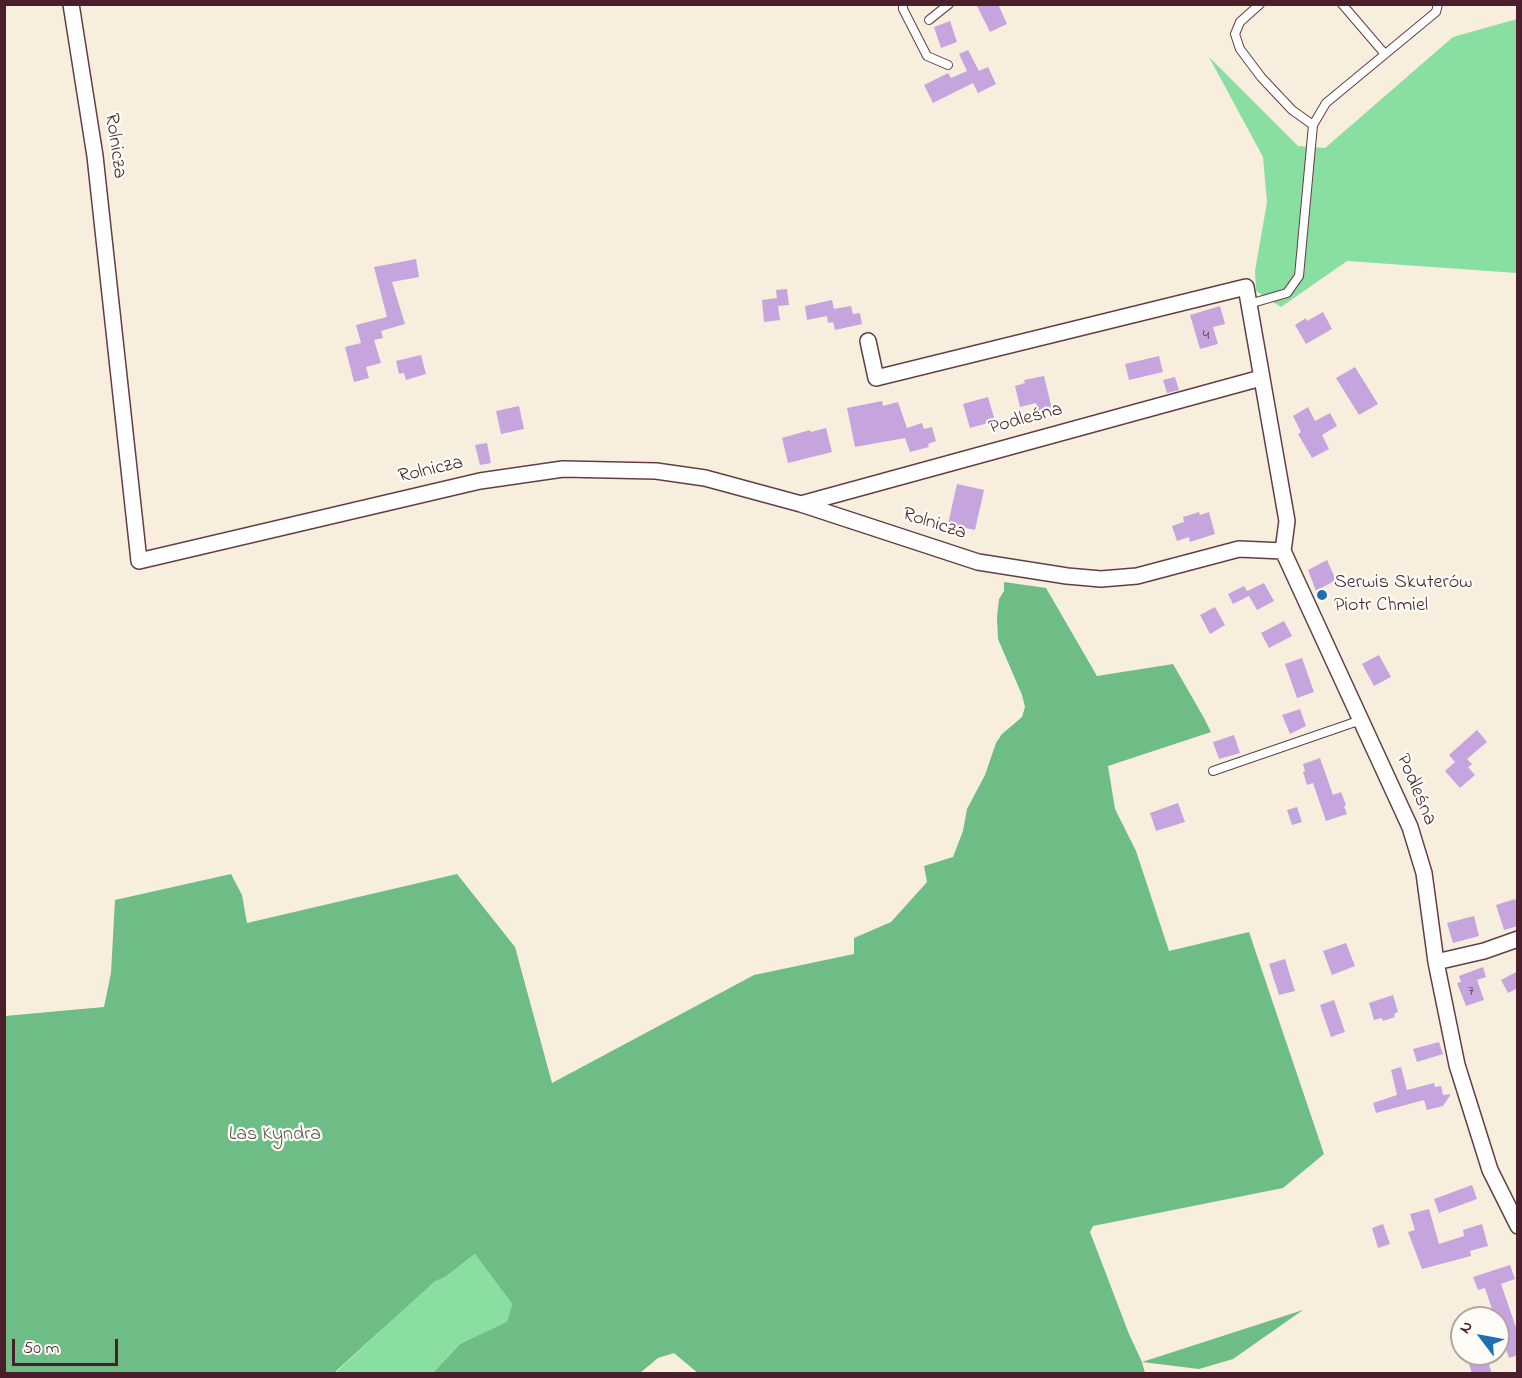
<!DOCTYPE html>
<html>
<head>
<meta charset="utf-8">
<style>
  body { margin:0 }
  #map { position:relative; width:1522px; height:1378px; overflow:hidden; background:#f7eedd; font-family:"Indie Flower",sans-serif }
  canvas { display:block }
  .frame { position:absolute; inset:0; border:6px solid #4a1f2b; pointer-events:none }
  .north { position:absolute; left:1450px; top:1306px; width:60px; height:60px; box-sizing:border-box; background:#fdfcf7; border:2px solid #b5a4a5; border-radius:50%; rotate:302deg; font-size:16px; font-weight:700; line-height:24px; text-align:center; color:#4a1f2b }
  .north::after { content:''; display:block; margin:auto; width:21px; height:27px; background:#1f6fb2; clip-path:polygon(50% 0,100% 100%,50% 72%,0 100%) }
  .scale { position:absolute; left:12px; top:1339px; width:106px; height:27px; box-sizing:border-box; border:3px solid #4a1f2b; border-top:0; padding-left:8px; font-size:18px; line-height:21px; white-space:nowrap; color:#4a1f2b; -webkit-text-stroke:4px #fdfcf7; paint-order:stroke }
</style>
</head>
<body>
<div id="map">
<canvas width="1522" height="1378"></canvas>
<div class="frame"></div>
<div class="north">N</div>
<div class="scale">50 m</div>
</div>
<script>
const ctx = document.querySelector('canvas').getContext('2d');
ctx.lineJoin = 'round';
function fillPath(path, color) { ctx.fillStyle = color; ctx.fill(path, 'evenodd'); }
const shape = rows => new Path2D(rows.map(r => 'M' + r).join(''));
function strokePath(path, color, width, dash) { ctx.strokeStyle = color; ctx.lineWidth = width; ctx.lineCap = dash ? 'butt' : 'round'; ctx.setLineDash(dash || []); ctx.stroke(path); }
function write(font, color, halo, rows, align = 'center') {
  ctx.font = font + ' "Indie Flower",sans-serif'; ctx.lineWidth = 4.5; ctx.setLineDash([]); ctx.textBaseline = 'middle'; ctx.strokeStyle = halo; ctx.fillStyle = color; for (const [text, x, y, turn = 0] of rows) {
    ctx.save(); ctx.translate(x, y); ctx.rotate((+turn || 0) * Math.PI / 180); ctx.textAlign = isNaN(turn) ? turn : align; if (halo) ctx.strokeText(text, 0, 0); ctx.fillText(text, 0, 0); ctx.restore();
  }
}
fillPath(shape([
  [1517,19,1517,273,1347,261,1281,307,1256,291,1255,271,1267,202,1263,157,1209,57,1298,146,1325,148,1453,37],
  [475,1254,512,1304,507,1323,460,1344,433,1373,334,1374,435,1280,445,1277]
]), '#89dea1');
fillPath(shape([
  [1004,582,1046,588,1097,676,1173,664,1204,718,1211,732,1108,766,1115,809,1136,851,1169,951,1249,932,1324,1154,1283,1188,1093,1226,1090,1232,1129,1334,1142,1362,1303,1310,1233,1359,1199,1369,1142,1362,1145,1373,699,1374,674,1353,658,1358,640,1373,433,1373,460,1344,507,1322,512,1304,475,1254,445,1277,435,1281,334,1373,5,1373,5,1016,104,1007,111,973,115,900,231,874,242,895,247,923,457,874,515,947,552,1083,754,975,854,954,854,938,891,922,927,882,924,866,953,857,963,831,967,809,985,775,996,743,1002,734,1022,717,1025,707,1022,695,998,639,997,617,999,599,1004,591]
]), '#6ebd87');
fillPath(shape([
  [976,4,998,4,1007,24,990,32],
  [950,21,957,42,941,48,934,27],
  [968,50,979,71,988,67,996,84,978,93,973,83,933,103,924,85,948,73,951,78,967,71,959,54],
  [416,259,419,277,392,282,405,324,381,331,383,338,374,340,381,363,366,367,369,378,354,382,345,347,361,343,356,325,387,317,374,267],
  [787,289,789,305,778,306,776,290],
  [777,298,780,320,764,322,762,300],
  [832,300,834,309,851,306,853,314,860,313,862,324,835,330,833,322,828,323,827,316,807,320,805,306],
  [1220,306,1225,324,1213,327,1218,344,1200,349,1190,315],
  [1323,312,1332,329,1306,344,1295,325,1306,318,1307,321],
  [421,355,426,374,406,380,404,373,399,374,396,361],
  [1159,356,1163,372,1129,380,1125,364],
  [1355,367,1378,404,1359,415,1336,378],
  [1044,376,1052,409,1038,413,1036,403,1020,407,1015,386,1025,383,1024,380],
  [1175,377,1179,390,1167,393,1163,380],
  [988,397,995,421,970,428,963,404],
  [882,401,883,406,898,402,907,428,922,423,924,429,932,427,936,441,928,444,929,447,910,452,905,438,855,447,847,408],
  [519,406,524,429,501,434,496,411],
  [1308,407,1315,421,1330,413,1337,426,1322,435,1329,449,1312,458,1298,434,1301,432,1293,416],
  [826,428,832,452,788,463,782,438,810,430,811,432],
  [487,443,491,463,480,465,475,445],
  [957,484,984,490,975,530,948,524],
  [1199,512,1200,515,1209,512,1215,534,1190,542,1189,537,1177,541,1172,526,1184,522,1183,517],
  [1327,560,1336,580,1316,591,1308,570],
  [1264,583,1274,601,1257,610,1249,596,1233,604,1228,594,1244,586,1247,591],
  [1215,607,1225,625,1210,634,1200,615],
  [1284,621,1292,636,1269,648,1261,633],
  [1379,655,1391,677,1374,686,1362,664],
  [1302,658,1314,692,1297,698,1285,664],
  [1300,709,1306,726,1290,734,1282,715],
  [1477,730,1487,742,1467,759,1472,764,1468,767,1475,775,1460,788,1445,771,1455,762,1449,755],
  [1234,735,1240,753,1219,759,1213,742],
  [1320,758,1333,795,1341,792,1346,805,1344,806,1347,814,1326,821,1313,783,1307,785,1303,772,1305,771,1303,764],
  [1178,803,1185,822,1156,831,1150,813],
  [1297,807,1302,822,1292,825,1287,810],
  [1515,899,1518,908,1518,926,1504,930,1496,905],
  [1474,916,1479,936,1453,943,1447,923],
  [1346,943,1355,966,1332,975,1323,951],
  [1285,959,1295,991,1279,995,1269,964],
  [1483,967,1486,977,1477,980,1484,1000,1466,1006,1457,983,1461,982,1459,976],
  [1518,971,1518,988,1508,993,1501,980],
  [1393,995,1398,1012,1394,1014,1395,1017,1383,1021,1382,1018,1374,1020,1369,1003],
  [1334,1000,1345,1032,1331,1037,1320,1005],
  [1439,1042,1443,1054,1417,1062,1413,1049],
  [1401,1067,1407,1090,1434,1083,1435,1087,1441,1086,1443,1095,1451,1094,1443,1106,1427,1110,1424,1100,1376,1113,1373,1103,1397,1095,1391,1070],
  [1472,1185,1477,1199,1439,1213,1434,1199],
  [1429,1209,1439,1244,1464,1236,1463,1230,1482,1224,1488,1246,1470,1251,1471,1256,1422,1269,1408,1232,1415,1230,1410,1214],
  [1383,1224,1390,1244,1378,1248,1372,1228],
  [1510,1265,1515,1279,1501,1284,1518,1333,1518,1355,1509,1358,1498,1326,1498,1318,1495,1318,1485,1288,1478,1290,1473,1277],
  [1466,1354,1486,1354,1492,1374,1472,1374]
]), '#c6a5df');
const service = shape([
  [903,4,903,9,927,56,948,65],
  [1260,4,1240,22,1235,34,1240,49,1261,77,1292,110,1313,125],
  [1342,4,1384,53],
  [929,20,949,4],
  [1249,304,1287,293,1299,276,1313,125,1326,103,1436,12,1438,4],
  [1213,771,1361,720]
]);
const minor = shape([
  [71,4,95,156,139,561,480,481,563,469,656,471,705,478,801,504,978,562,1067,576,1101,579,1137,576,1239,549,1283,551],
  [868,341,876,378,1246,287,1287,521,1283,551,1410,827,1424,873,1436,962,1457,1065,1490,1170,1518,1226],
  [801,504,1261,378],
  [1436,962,1484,951,1518,939]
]);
strokePath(service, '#643e46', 10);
strokePath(minor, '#643e46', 18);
strokePath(service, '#fff', 8);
strokePath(minor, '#fff', 15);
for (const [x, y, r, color] of [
  [1322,595,6,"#1f6fb2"]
]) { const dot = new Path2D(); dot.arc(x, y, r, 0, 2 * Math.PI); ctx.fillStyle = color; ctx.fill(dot); strokePath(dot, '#fdfcf7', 2); }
write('16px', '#694058', null, [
  ["4",1206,336],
  ["7",1471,992]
]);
write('20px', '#4a1f2b', '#fdfcf7', [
  ["Rolnicza",114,146,82],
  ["Podleśna",1026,420,-15],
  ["Rolnicza",431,471,-13],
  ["Rolnicza",934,525,18],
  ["Podleśna",1415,790,67]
]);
write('20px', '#4a1f2b', '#fdfcf7', [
  ["Serwis Skuterów",1334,584],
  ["Piotr Chmiel",1334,607]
], 'left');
write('20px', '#5d584e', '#fdfcf7', [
  ["Las Kyndra",275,1136]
]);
</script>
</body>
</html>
